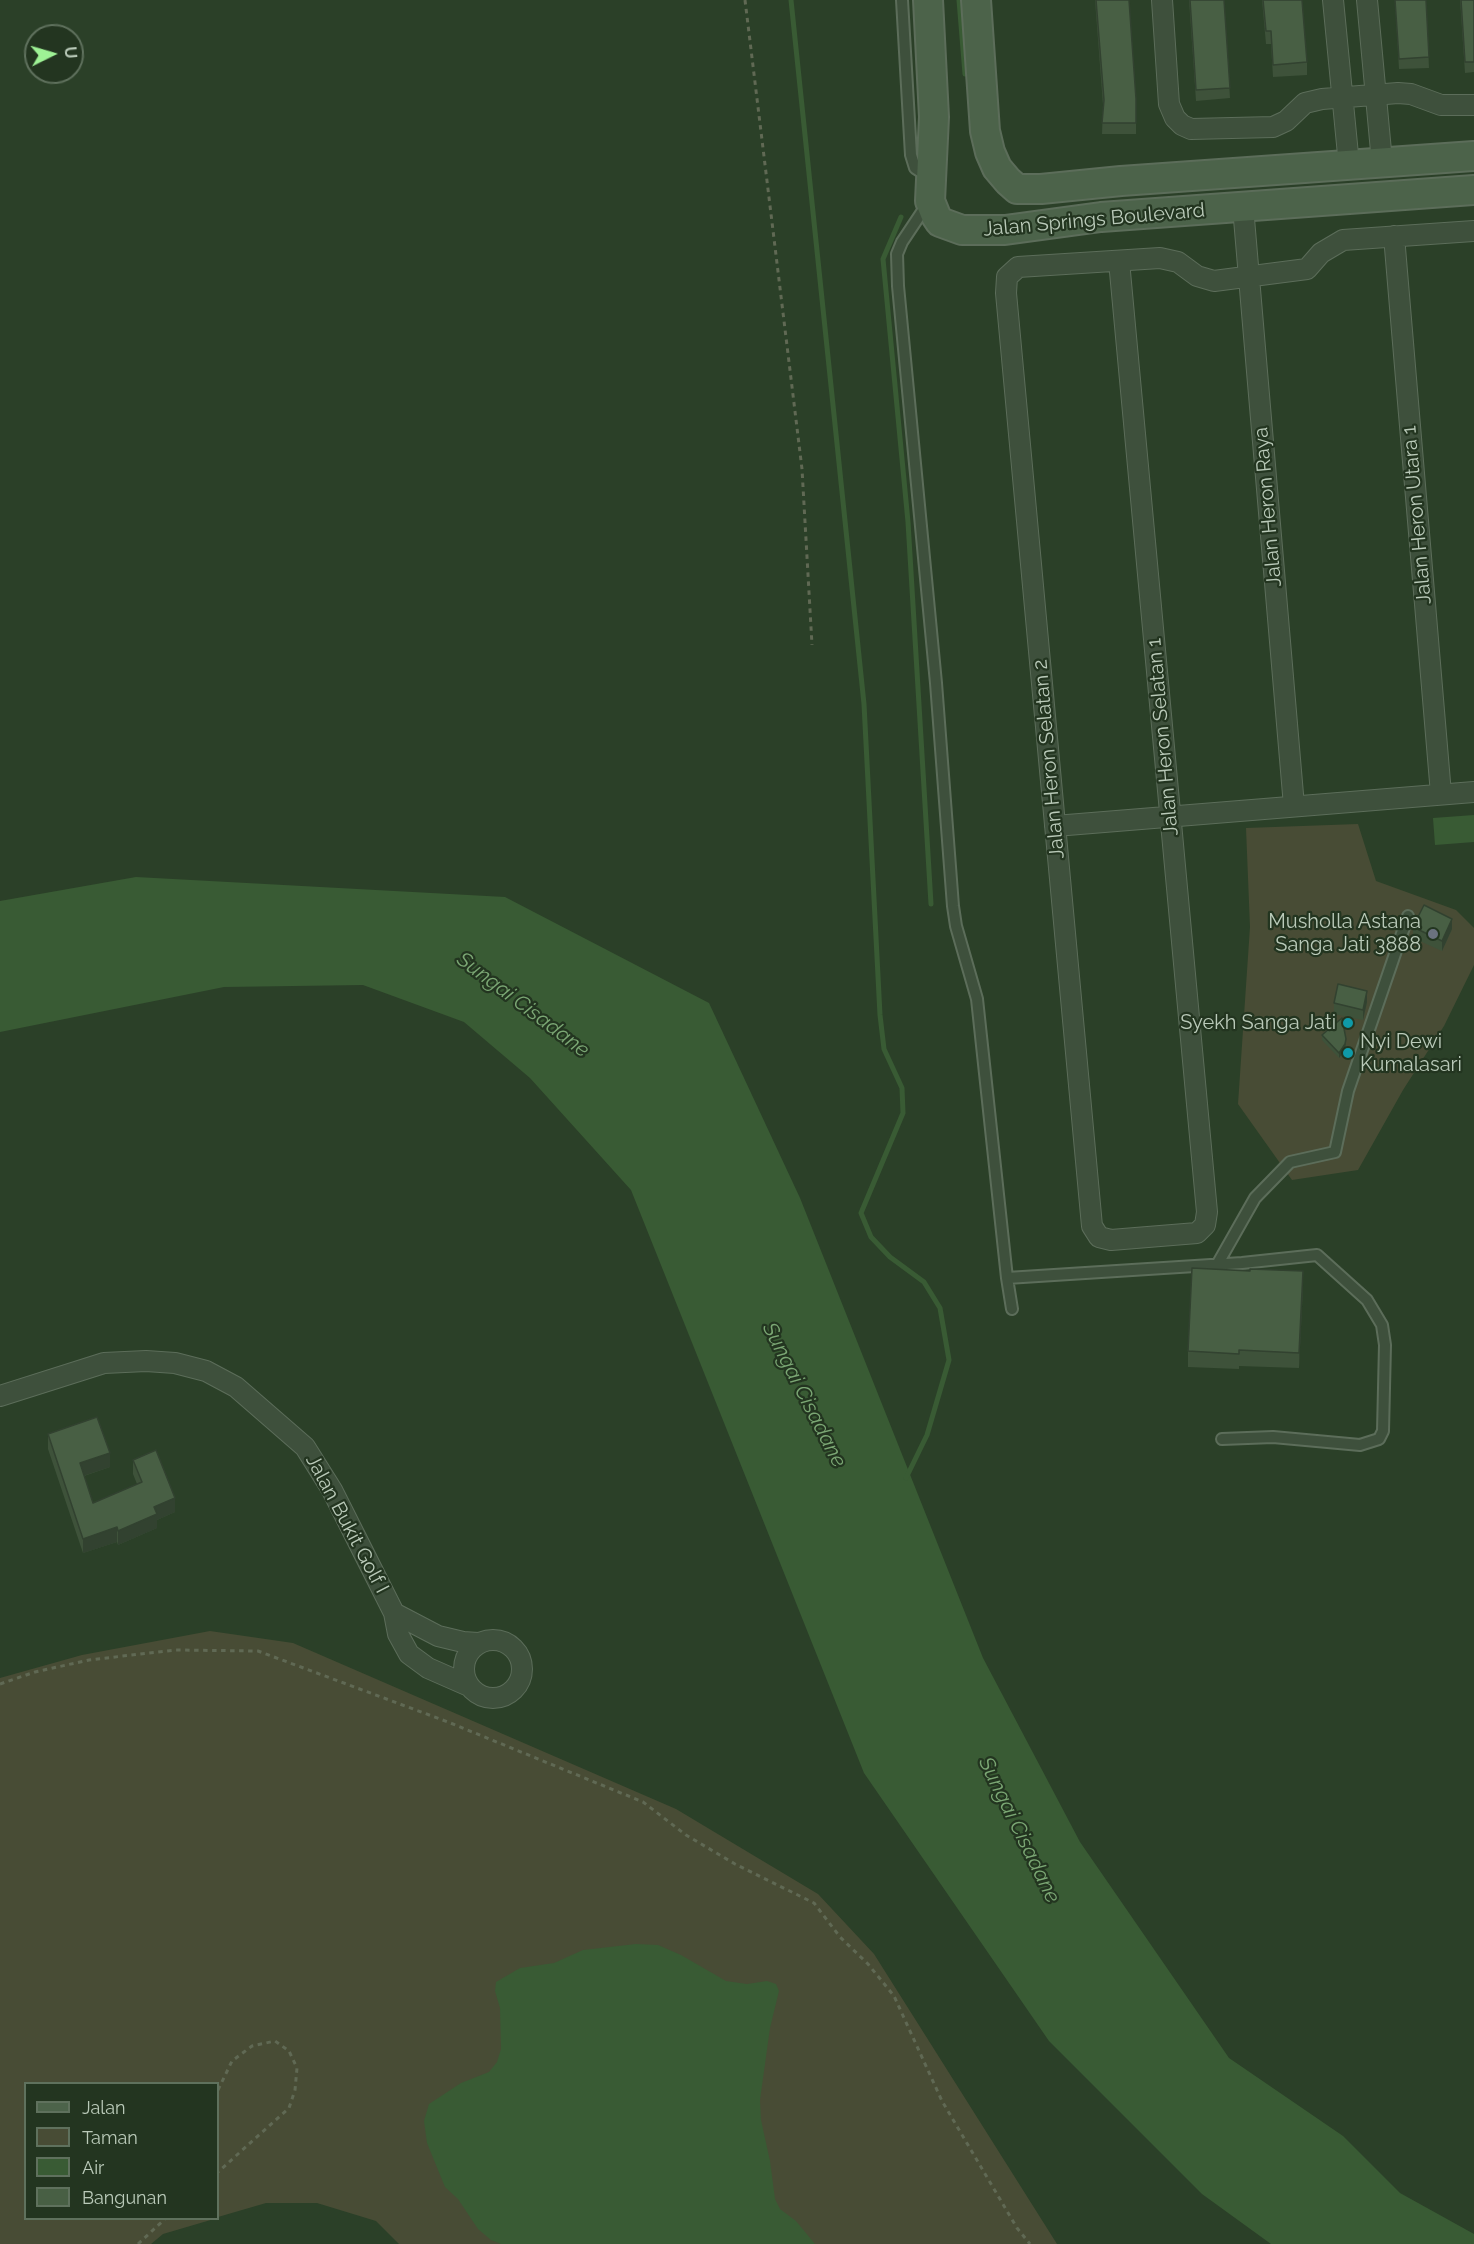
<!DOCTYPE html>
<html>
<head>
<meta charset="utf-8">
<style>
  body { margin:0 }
  #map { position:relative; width:1474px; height:2244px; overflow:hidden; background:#2b4028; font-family:Raleway,sans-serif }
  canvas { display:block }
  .legend { position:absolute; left:24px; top:2082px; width:195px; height:138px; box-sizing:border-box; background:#233520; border:2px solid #5f715d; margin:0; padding:8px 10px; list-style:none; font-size:18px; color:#bacab9 }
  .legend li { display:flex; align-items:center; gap:12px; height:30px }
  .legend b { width:30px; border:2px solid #5f715d }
  .north { position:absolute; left:24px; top:24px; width:60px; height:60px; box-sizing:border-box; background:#233520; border:2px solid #5f715d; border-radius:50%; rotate:85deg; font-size:16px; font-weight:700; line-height:24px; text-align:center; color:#bacab9 }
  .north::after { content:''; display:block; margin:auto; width:21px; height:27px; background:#9ef295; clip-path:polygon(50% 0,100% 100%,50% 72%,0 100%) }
</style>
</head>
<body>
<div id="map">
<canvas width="1474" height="2244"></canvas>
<ul class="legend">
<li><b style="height:8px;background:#4c634a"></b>Jalan</li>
<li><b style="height:16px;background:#484c35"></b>Taman</li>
<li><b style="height:16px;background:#395b34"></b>Air</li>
<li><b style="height:16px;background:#485f44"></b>Bangunan</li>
</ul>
<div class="north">U</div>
</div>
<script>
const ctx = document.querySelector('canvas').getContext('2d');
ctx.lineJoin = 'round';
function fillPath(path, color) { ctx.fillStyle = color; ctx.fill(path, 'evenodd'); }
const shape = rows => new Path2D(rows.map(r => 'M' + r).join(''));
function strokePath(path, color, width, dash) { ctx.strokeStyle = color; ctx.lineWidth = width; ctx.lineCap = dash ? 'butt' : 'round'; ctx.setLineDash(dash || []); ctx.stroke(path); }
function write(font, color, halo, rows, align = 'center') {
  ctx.font = font + ' Raleway,sans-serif'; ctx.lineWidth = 4.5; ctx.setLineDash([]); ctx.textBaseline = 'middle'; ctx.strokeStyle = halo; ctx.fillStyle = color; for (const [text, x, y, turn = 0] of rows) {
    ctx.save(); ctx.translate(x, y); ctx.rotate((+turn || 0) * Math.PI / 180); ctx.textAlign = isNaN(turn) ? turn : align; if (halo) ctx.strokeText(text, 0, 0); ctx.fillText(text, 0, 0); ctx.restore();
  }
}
fillPath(shape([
  [1358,824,1376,881,1456,910,1474,928,1474,965,1444,1026,1403,1090,1358,1170,1292,1180,1238,1104,1250,927,1246,828],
  [210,1631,293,1643,676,1809,818,1894,874,1954,1057,2244,399,2244,376,2221,317,2203,266,2203,218,2217,218,2084,26,2084,26,2218,214,2219,163,2234,151,2244,0,2244,0,1678,82,1655]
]), '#484c35');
fillPath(shape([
  [1474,815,1474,842,1435,845,1433,818],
  [136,877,505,897,709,1003,800,1198,983,1658,1080,1842,1229,2058,1343,2136,1400,2193,1474,2234,1474,2244,1271,2244,1202,2194,1049,2041,864,1773,631,1190,530,1078,464,1022,363,985,224,987,0,1032,0,901],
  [636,1944,658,1945,681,1955,726,1981,747,1984,767,1981,776,1984,779,1991,770,2028,760,2100,761,2120,770,2161,775,2199,780,2209,796,2221,815,2244,501,2244,491,2240,478,2229,458,2199,445,2187,427,2143,424,2121,429,2104,461,2083,489,2072,497,2062,501,2049,500,2008,495,1991,496,1982,520,1968,554,1963,583,1950]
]), '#395b34');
strokePath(shape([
  [791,0,864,704,880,1015,884,1049,902,1088,903,1113,861,1213,871,1237,890,1257,924,1282,940,1308,949,1360,927,1435,906,1478],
  [959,0,965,74],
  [901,217,883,259,908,522,931,904]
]), '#395b34', 5);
const service = shape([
  [902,0,911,155,915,168,929,177],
  [928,203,902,242,897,254,898,286,936,683,953,906,956,926,977,999,1007,1278,1012,1309],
  [1217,1265,1255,1198,1290,1162,1335,1152,1348,1091,1408,916],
  [1007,1278,1242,1263,1317,1255,1367,1300,1382,1325,1385,1345,1383,1431,1379,1439,1360,1445,1273,1437,1222,1439]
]);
const minor = shape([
  [1162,0,1169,104,1175,118,1182,125,1191,129,1273,127,1286,121,1305,103,1322,99,1398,93,1411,94,1441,105,1474,105],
  [1333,0,1349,165],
  [1367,0,1382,162],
  [1243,207,1294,806],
  [1394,236,1441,794],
  [1119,261,1207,1212,1205,1225,1197,1233,1111,1240,1099,1237,1092,1226,1006,293,1007,277,1018,267,1160,258,1178,262,1197,276,1214,281,1307,269,1321,253,1343,240,1474,231],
  [1055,826,1474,792],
  [0,1396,104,1363,146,1361,175,1363,206,1371,236,1387,305,1447,332,1490,394,1613,398,1634,409,1654,428,1668,469,1686],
  [394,1613,438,1636,463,1642,478,1643],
  '464 1669a29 29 0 1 1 58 0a29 29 0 1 1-58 0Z'
]);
const secondary = shape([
  [928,0,934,117,930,201,936,216,940,222,962,230,1005,230,1101,217,1474,190],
  [976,0,985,131,990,152,997,168,1008,181,1017,189,1041,189,1121,181,1474,156]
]);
strokePath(service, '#5c6d5a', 14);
strokePath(minor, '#5c6d5a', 22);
strokePath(secondary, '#5c6d5a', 32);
strokePath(shape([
  [745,0,802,469,812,645],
  [0,1684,35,1672,89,1660,175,1650,258,1651,448,1722,643,1802,686,1835,735,1864,814,1903,840,1937,868,1964,894,1996,942,2101,1017,2228,1030,2244],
  [218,2090,232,2061,252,2046,275,2041,289,2051,297,2068,295,2090,289,2108,218,2172],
  [138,2244,166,2218]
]), '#606954', 3, [4.5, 4.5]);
strokePath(service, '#3e503c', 10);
strokePath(minor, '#3e503c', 20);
strokePath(secondary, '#4c634a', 28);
fillPath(shape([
  [1095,0,1129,0,1136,99,1136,134,1102,134,1103,105],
  [1189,0,1224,0,1230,98,1196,101],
  [1262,0,1302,0,1307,62,1307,75,1273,77,1271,44,1266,44],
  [1395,0,1426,0,1429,68,1399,69],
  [1460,0,1474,0,1474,72,1465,73],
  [1413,927,1452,929,1442,951,1413,938],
  [1367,1002,1363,1020,1334,1014,1334,1003],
  [1322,1035,1346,1044,1345,1050,1339,1058,1322,1040],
  [1303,1287,1299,1368,1239,1366,1239,1369,1188,1367,1188,1351],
  [48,1434,110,1467,84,1476,93,1503,137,1484,133,1474,133,1460,175,1512,157,1520,157,1528,118,1545,117,1542,83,1553,48,1449]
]), '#3e523a');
fillPath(shape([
  [1452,919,1452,929,1442,951,1442,941],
  [1367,991,1367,1002,1363,1020,1363,1010],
  [1346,1039,1345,1050,1339,1058,1339,1053],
  [1303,1271,1303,1287,1299,1368,1299,1353],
  [110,1453,110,1467,80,1477,80,1463],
  [175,1498,175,1512,157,1520,157,1528,118,1545,118,1531,154,1507],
  [117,1527,117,1542,83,1553,83,1539]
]), '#324230');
const building = shape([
  [1096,0,1129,0,1136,99,1136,123,1102,123,1104,100,1096,0],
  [1190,0,1224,0,1230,88,1196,90,1190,0],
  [1263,0,1302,0,1307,62,1273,65,1271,31,1266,31,1263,0],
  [1395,0,1426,0,1429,57,1399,59,1395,0],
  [1461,0,1474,0,1474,62,1465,62,1461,0],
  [1424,905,1452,919,1442,941,1413,927,1424,905],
  [1338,984,1367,991,1363,1010,1334,1003,1338,984],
  [1342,1018,1346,1039,1345,1044,1339,1053,1322,1035,1342,1018],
  [1192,1268,1250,1271,1250,1269,1303,1271,1299,1353,1239,1350,1239,1354,1188,1351,1192,1268],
  [97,1417,110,1453,80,1463,93,1503,142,1482,133,1460,156,1450,175,1498,154,1507,157,1514,118,1531,117,1527,83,1539,48,1434,97,1417]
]);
fillPath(building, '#485f44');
strokePath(building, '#324230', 1.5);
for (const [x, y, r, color] of [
  [1433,934,6,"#6b7280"],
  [1348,1023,6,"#0f9aa8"],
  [1348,1053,6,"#0f9aa8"]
]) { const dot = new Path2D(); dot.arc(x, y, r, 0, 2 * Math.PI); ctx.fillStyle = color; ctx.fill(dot); strokePath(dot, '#233520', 2); }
write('20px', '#bacab9', '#233520', [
  ["Jalan Springs Boulevard",1094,220,-5],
  ["Jalan Heron Raya",1268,507,-95],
  ["Jalan Heron Utara 1",1417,515,-95],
  ["Jalan Heron Selatan 1",1163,737,-95],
  ["Jalan Heron Selatan 2",1049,759,-95],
  ["Jalan Bukit Golf I",347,1524,62]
]);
write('20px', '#bacab9', '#233520', [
  ["Musholla Astana",1421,922],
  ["Sanga Jati 3888",1421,945],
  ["Syekh Sanga Jati",1336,1023],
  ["Nyi Dewi",1360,1042,"left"],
  ["Kumalasari",1360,1065,"left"]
], 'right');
write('italic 21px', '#7ba774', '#233520', [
  ["Sungai Cisadane",523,1005,37],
  ["Sungai Cisadane",804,1395,63],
  ["Sungai Cisadane",1019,1830,64]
]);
</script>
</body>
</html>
